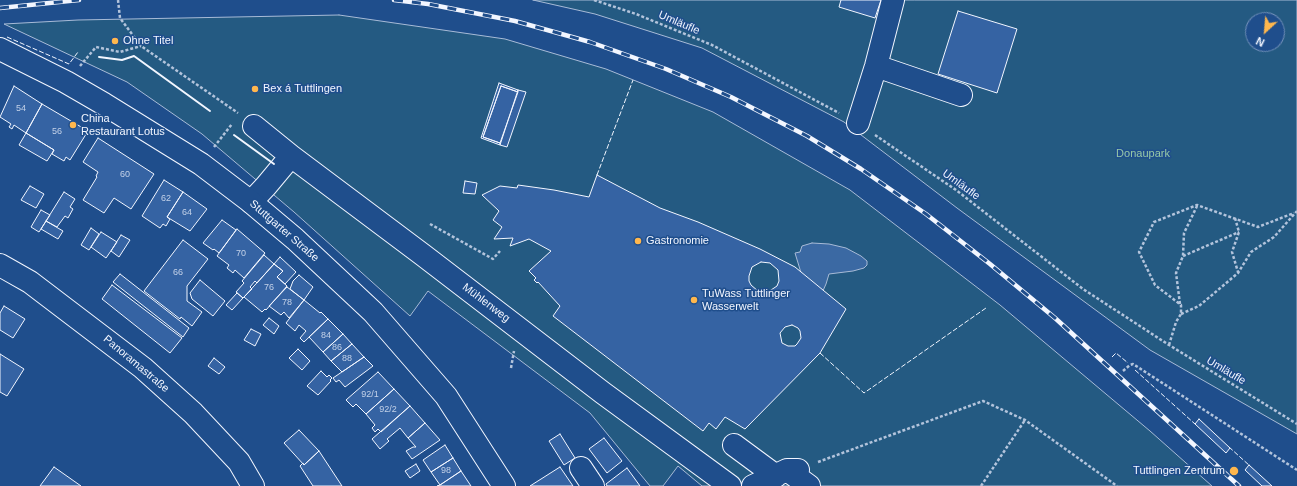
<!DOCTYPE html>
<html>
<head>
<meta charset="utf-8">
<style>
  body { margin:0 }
  #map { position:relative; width:1297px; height:486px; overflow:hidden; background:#1f4e8c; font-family:Helvetica,sans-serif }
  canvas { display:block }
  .north { position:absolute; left:1245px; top:12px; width:40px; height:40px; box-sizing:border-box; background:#1f4e8c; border:1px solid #7391ba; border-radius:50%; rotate:206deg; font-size:11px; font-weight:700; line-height:16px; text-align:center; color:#f2f6ff }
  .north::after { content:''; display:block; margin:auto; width:14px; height:18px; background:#ffb74d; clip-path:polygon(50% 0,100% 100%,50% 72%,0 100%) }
</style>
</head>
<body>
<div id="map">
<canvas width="1297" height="486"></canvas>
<div class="north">N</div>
</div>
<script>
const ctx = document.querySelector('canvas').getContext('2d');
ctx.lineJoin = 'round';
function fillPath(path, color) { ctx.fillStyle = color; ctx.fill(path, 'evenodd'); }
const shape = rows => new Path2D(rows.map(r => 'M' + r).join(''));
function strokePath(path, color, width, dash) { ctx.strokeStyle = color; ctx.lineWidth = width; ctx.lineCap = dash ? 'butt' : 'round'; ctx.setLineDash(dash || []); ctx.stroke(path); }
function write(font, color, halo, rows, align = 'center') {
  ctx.font = font + ' Helvetica,sans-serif'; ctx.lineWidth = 3; ctx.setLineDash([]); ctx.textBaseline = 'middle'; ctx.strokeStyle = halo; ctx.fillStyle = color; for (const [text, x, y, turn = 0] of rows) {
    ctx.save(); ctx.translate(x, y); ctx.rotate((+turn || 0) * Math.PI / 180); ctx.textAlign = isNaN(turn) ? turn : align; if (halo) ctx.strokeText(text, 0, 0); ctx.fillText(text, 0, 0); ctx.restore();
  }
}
const green = shape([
  [533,0,1297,0,1297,434,1150,350,957,208,844,122,702,48,595,14,533,0],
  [1253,20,1277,20,1277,44,1253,44,1253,20],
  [339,15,505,39,606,69,713,112,850,190,1000,305,1150,431,1212,486,702,486,678,466,663,486,650,486,590,413,428,291,410,316,294,212,202,134,127,82,4,24,78,20,339,15]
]);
fillPath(green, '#245a82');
strokePath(green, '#a8bbd7', 1);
const water = shape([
  [812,243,829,244,846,248,861,256,867,261,867,265,864,268,853,271,829,274,826,284,822,293,802,276,795,253,800,252,802,246,812,243]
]);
fillPath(water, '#3b69a3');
strokePath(water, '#a8bbd7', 1);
const building = shape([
  [841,0,881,0,875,18,839,7,841,0],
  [958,11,1017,29,997,93,938,74,958,11],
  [499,83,518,90,518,92,501,86,483,137,500,143,500,145,481,138,499,83],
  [14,86,42,104,26,133,14,125,12,129,9,127,11,124,0,117,14,86],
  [501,86,518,92,500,143,483,137,501,86],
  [518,90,526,92,507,147,500,145,518,90],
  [42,104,88,131,70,160,66,157,64,161,52,154,54,150,26,133,42,104],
  [26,133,54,150,47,161,19,145,26,133],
  [98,138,154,174,131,209,114,198,104,213,83,200,97,177,96,176,98,172,83,162,98,138],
  [597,175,660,208,698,222,760,249,795,267,846,309,820,353,745,429,725,417,716,429,709,423,703,431,553,316,560,306,538,282,537,283,534,280,536,278,529,271,551,251,529,239,510,246,513,238,494,239,502,227,493,220,499,211,482,195,500,186,517,188,518,185,554,190,589,197,597,175],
  [761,262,770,263,778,270,779,281,777,286,768,292,758,291,751,285,749,281,749,276,752,267,761,262],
  [792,325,798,328,800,331,801,338,797,344,795,346,788,346,782,343,780,333,785,327,792,325],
  [164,180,183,192,167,217,170,219,166,226,163,224,160,228,142,216,164,180],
  [465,181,477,183,475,194,463,193,465,181],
  [30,186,44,194,36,208,21,200,30,186],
  [64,192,75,199,70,207,73,209,68,218,65,216,57,227,46,221,64,192],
  [183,192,207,209,190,231,167,217,183,192],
  [41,210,50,215,39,232,31,227,41,210],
  [222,220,236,230,219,253,214,249,213,250,203,243,222,220],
  [46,221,63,231,58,239,41,229,46,221],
  [91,228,99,234,89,250,81,245,91,228],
  [237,229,265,253,244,278,235,270,233,273,227,268,229,265,217,256,237,229],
  [101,232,117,242,106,258,91,247,101,232],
  [121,235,130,240,119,257,111,251,121,235],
  [183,240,208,259,187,286,187,301,202,312,192,326,181,317,180,319,144,291,183,240],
  [264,255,274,264,257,283,255,281,250,287,252,289,243,298,236,292,244,283,242,281,264,255],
  [280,257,296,272,285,284,277,277,283,271,274,264,280,257],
  [274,264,283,271,277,277,287,286,266,310,265,309,262,312,244,297,274,264],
  [120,274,189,328,183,337,113,282,120,274],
  [299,275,313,287,304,300,290,289,293,281,299,275],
  [200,280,225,301,213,316,192,299,190,293,200,280],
  [112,285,182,338,170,353,102,299,112,285],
  [287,287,304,300,289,318,284,312,281,315,269,306,287,287],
  [237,293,243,298,232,310,226,305,237,293],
  [304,300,320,313,321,312,328,319,304,342,300,338,306,331,299,325,295,331,286,323,304,300],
  [4,306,25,319,13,338,0,330,0,313,4,306],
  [269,318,279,326,274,334,263,325,269,318],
  [328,319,343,334,323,352,309,337,328,319],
  [251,329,261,334,255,346,244,340,251,329],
  [343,334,352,344,331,361,323,352,343,334],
  [352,344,364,357,342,372,331,361,352,344],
  [298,349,310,361,302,370,289,358,298,349],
  [0,354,24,369,7,396,0,392,0,354],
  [364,357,373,366,345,387,339,380,336,382,333,378,364,357],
  [214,358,225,367,219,374,208,366,214,358],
  [321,371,327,377,329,375,332,378,330,380,331,381,318,395,307,386,321,371],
  [378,372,394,389,366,414,356,404,353,407,346,400,378,372],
  [394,389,410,406,381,432,378,429,375,432,372,428,375,425,366,414,394,389],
  [410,406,425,423,408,438,400,428,387,439,389,441,380,449,372,439,410,406],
  [1199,419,1230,448,1226,453,1195,424,1199,419],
  [425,423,440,440,412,459,406,451,413,447,416,447,408,438,425,423],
  [299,430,319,451,304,465,284,443,299,430],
  [560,434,575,458,564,465,549,441,560,434],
  [604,438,622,461,607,473,589,449,604,438],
  [445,445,453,458,431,472,423,460,445,445],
  [319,451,342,486,313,486,300,466,303,463,304,465,319,451],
  [453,458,461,471,440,485,431,472,453,458],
  [416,464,420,471,410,478,405,471,416,464],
  [1249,465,1272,486,1262,486,1245,470,1249,465],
  [54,467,81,486,40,486,54,467],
  [560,467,573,486,530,486,560,467],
  [627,468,640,486,607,486,606,484,627,468],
  [461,471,471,486,437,486,440,485,461,471]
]);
fillPath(building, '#3563a3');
strokePath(building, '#f2f6ff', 1);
const minor = shape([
  [876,66,961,95],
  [858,123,876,66,893,0],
  [254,126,291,156],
  [251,202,266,186,291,156,423,255,603,393,730,486],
  [0,265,30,282,143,368,193,413,239,462,253,486],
  [734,445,776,476],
  [581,468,593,486],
  [787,470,809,486],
  [753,486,787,470,798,470]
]);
const major = shape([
  [0,49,66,82,104,104,201,164,251,202,295,239,373,312,446,396,504,486]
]);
strokePath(minor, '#f2f6ff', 24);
strokePath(major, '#f2f6ff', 24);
strokePath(shape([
  [118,0,120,18,141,46,238,113],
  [594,0,636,14,712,45,839,113],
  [80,66,96,47,120,52,141,46],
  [875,135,956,190,1083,289,1169,345,1297,424],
  [214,147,232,124],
  [1235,218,1239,232,1232,252,1238,272],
  [430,224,493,259,500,251],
  [1183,256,1239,232],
  [1180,304,1176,273,1183,256,1184,233,1197,206],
  [1181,314,1199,306,1238,273,1251,252,1274,237,1297,211],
  [1169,345,1176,322,1181,314,1181,305,1155,285,1139,252,1154,222,1197,205,1258,227,1294,213],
  [511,368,514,351],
  [1123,371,1130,365,1133,364,1297,470],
  [818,462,983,401,1025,420,1117,486],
  [981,486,1025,420]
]), '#b3c4dc', 2.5, [3, 2]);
strokePath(minor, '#1f4e8c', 22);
strokePath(major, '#1f4e8c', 22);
const rail = shape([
  [394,0,428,4,515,21,590,42,666,69,731,97,807,136,861,169,926,214,990,264,1055,318,1239,486],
  [0,8,79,0]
]);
strokePath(rail, '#f2f6ff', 4.5);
strokePath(rail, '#1f4e8c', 3, [9]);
strokePath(shape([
  [7,37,69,64,78,52],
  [597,175,633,80],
  [820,353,864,393,986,308],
  [1112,357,1116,353,1128,363],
  [1135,370,1195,424,1196,424],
  [1229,447,1250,466]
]), '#f2f6ff', 1, [5, 2]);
strokePath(shape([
  [99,57,122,60,134,56,210,111],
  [234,135,274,164]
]), '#f2f6ff', 2);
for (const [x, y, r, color] of [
  [115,41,4,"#ffb74d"],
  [255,89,4,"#ffb74d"],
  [73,125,4,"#ffb74d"],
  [638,241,4,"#ffb74d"],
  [694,300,4,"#ffb74d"],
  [1234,471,5,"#ffb74d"]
]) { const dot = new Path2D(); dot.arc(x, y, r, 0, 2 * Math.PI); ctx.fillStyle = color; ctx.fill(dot); strokePath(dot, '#1f4e8c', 1.5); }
write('9px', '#c3d1e8', null, [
  ["54",21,109],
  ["56",57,132],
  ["60",125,175],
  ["62",166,199],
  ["64",187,213],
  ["70",241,254],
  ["66",178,273],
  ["76",269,288],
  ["78",287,303],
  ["84",326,336],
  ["86",337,348],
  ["88",347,359],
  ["92/1",370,395],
  ["92/2",388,410],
  ["98",446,471]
]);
write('11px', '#f2f6ff', '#1f4e8c', [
  ["Umläufle",679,23,23],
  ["Umläufle",961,185,36],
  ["Stuttgarter Straße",284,231,41],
  ["Mühlenweg",486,303,37],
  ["Panoramastraße",136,364,40],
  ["Umläufle",1226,371,31]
]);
write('11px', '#f2f6ff', '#1f4e8c', [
  ["Ohne Titel",123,41],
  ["Bex á Tuttlingen",263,89],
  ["China",81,119],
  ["Restaurant Lotus",81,132],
  ["Gastronomie",646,241],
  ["TuWass Tuttlinger",702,294],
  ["Wasserwelt",702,307],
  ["Tuttlingen Zentrum",1225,471,"right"]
], 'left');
write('11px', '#97c8a6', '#1f4e8c', [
  ["Donaupark",1143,154]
]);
</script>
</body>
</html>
